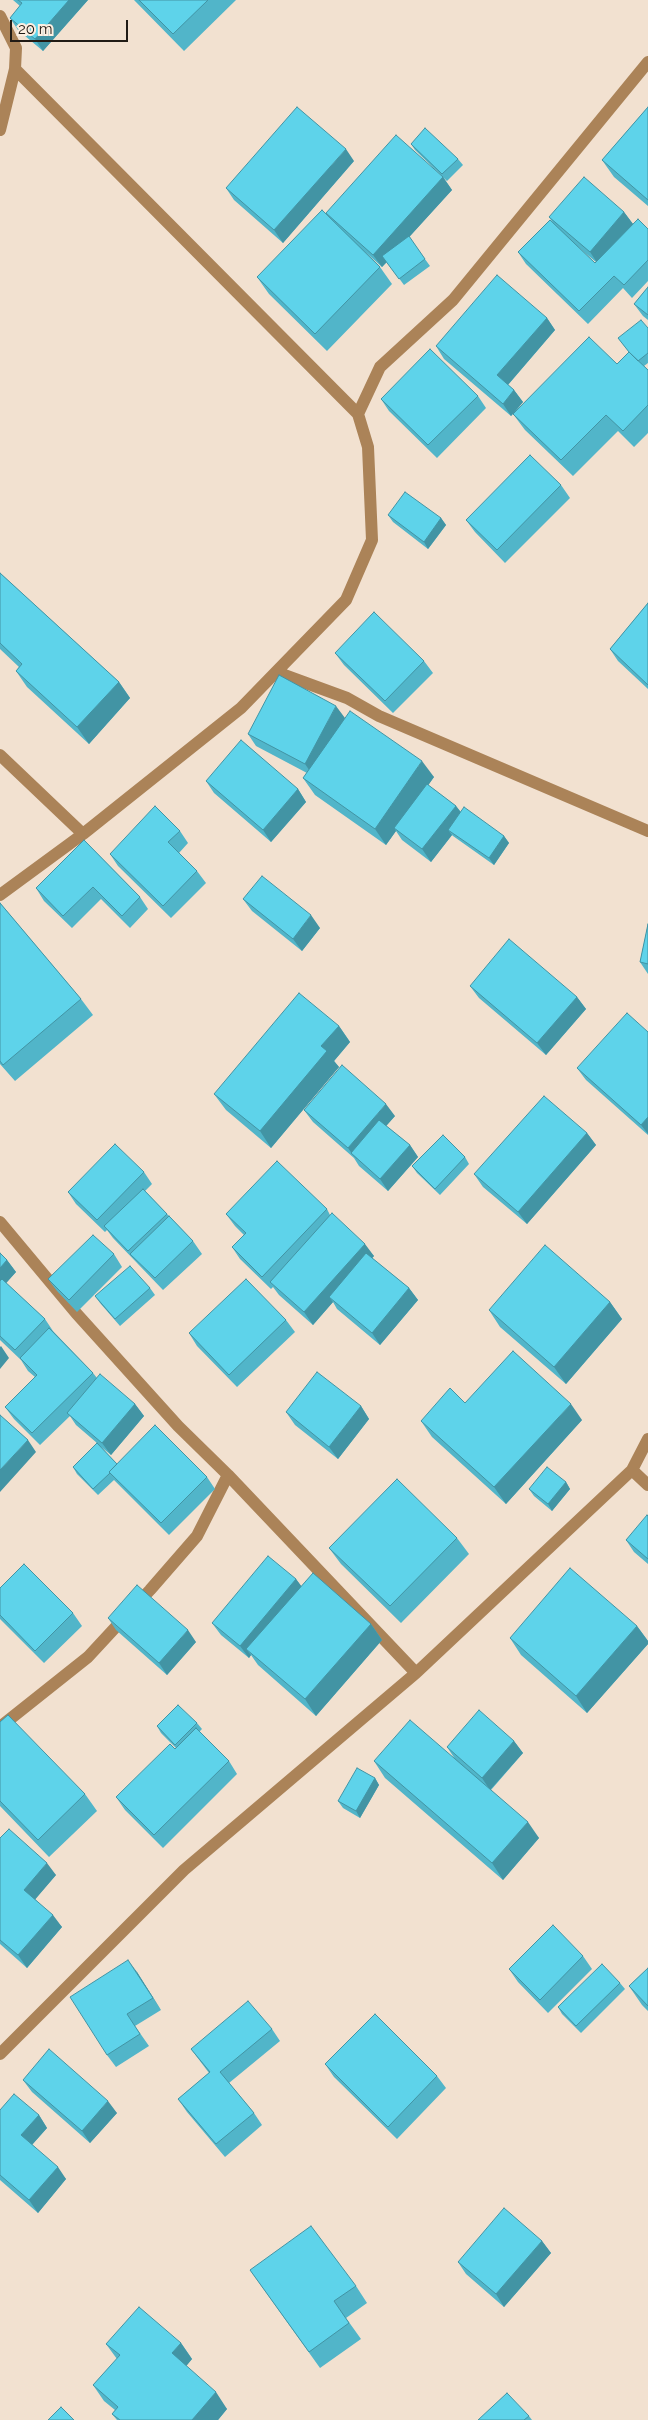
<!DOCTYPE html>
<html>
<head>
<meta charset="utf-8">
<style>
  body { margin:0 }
  #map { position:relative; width:648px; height:2420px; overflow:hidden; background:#f2e1d0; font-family:Raleway,sans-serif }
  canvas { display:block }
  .scale { position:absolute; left:10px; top:20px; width:118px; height:22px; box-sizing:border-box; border:2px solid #211b15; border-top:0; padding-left:6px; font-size:15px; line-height:18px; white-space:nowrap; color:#211b15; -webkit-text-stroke:4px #fdefe1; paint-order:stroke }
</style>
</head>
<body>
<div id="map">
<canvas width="648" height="2420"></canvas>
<div class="scale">20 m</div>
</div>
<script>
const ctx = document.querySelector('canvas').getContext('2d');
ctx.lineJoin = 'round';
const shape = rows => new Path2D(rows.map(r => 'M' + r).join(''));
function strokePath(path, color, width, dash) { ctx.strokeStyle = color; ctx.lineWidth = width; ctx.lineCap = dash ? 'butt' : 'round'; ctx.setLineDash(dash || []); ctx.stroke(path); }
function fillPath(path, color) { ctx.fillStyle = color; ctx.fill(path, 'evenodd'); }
strokePath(shape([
  [0,16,16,48,15,69,0,130],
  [15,69,358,414],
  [276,672,346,600,372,540,368,447,358,414,380,367,453,300,648,62],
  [0,755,83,834],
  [0,895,83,834,241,708,276,672,347,698,379,716,648,831],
  [0,1222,76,1313,178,1426,228,1475,416,1673],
  [632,1470,648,1485],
  [0,1727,88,1657,150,1590,197,1536,228,1475],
  [0,2054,184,1870,416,1673,632,1470,648,1439]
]), '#ab8358', 12);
fillPath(shape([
  [13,0,88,0,43,51,18,30,10,18,20,6],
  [134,0,236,0,184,51],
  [648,107,648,206,614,177,602,160],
  [411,144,458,159,463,165,447,181,415,150],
  [354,161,283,243,234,200,226,188],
  [443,177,452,190,409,237,430,266,404,285,387,262,382,267,364,251,380,267,392,284,327,351,269,294,257,277,329,217,326,213],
  [624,212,633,224,648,229,648,281,632,298,623,288,588,324,526,264,518,252,553,223,549,217],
  [575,244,585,253,596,262,595,263],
  [648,287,648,320,643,316,634,304],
  [547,318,555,330,508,385,514,390,523,402,515,412,617,364,629,352,618,338,648,328,648,363,644,366,648,370,648,433,634,447,618,431,573,476,525,430,513,414,511,416,444,359,436,346],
  [478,396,486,408,437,458,389,411,381,399],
  [561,485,570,498,505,563,475,532,466,520],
  [388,515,441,518,446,525,428,549,393,522],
  [0,573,119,682,130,698,89,744,27,687,16,671,19,667,0,649],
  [648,603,648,689,618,661,610,649],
  [335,653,424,661,433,673,393,713,344,665],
  [345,718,343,721,434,777,428,785,456,806,461,812,504,836,509,843,494,865,453,836,452,835,431,862,402,840,396,831,386,845,315,795,303,778,307,773,256,746,248,734],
  [206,781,298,789,306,802,271,842,214,793],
  [180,831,188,843,179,853,197,871,206,883,171,918,118,866,110,854],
  [84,840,140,897,148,909,130,928,101,899,72,928,44,901,36,888],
  [243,899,320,928,302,951,252,911],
  [0,903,81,999,93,1015,15,1081,0,1064],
  [648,924,648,974,640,962],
  [470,986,577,997,586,1009,546,1055,479,998],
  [339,1026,350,1042,334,1061,339,1067,271,1148,226,1110,214,1094],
  [648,1032,648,1135,586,1080,577,1068],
  [304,1110,395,1116,386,1126,410,1145,418,1157,388,1191,359,1166,354,1158,313,1122],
  [587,1133,596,1145,527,1224,483,1187,474,1174],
  [465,1157,469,1164,440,1195,417,1173,412,1166],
  [144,1172,152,1184,145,1191,193,1241,202,1254,163,1290,113,1238,107,1230,105,1232,76,1204,68,1192],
  [327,1209,330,1215,374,1256,372,1258,409,1288,418,1300,380,1345,337,1309,333,1302,313,1325,279,1295,273,1287,271,1289,240,1259,232,1247,244,1235,235,1226,226,1214],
  [0,1253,7,1260,16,1272,6,1283,45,1319,53,1331,93,1373,97,1378,135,1404,144,1416,111,1455,100,1446,117,1464,207,1477,215,1489,169,1535,114,1480,98,1495,77,1474,73,1467,97,1443,76,1425,70,1416,40,1445,14,1419,5,1407,35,1377,28,1371,21,1360,0,1340],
  [114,1254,122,1267,77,1312,57,1291,48,1279],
  [150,1288,155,1295,120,1326,100,1303,95,1296],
  [610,1302,622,1319,566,1384,500,1327,489,1310],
  [286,1320,295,1332,237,1387,197,1346,189,1333],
  [465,1403,582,1420,506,1504,432,1437,421,1421],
  [361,1406,369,1419,338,1459,295,1425,286,1412],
  [566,1482,570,1489,552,1511,534,1496,529,1489],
  [648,1516,648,1564,634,1552,626,1540],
  [457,1538,469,1554,401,1623,341,1564,329,1548],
  [296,1579,301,1586,371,1624,382,1640,316,1716,258,1665,251,1655,249,1658,221,1635,212,1623],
  [0,1588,73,1613,82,1626,44,1663,0,1619],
  [108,1618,196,1642,167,1675,116,1630],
  [637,1626,648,1641,648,1644,587,1713,521,1655,510,1638],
  [0,1722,85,1794,97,1811,49,1857,0,1806],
  [197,1723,202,1729,199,1732,229,1761,237,1774,163,1848,125,1810,116,1797,176,1748,161,1733,157,1726],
  [514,1741,523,1753,491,1790,539,1838,503,1880,385,1778,374,1761,455,1759,447,1747],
  [375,1778,379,1785,360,1818,343,1808,338,1801],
  [0,1838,56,1875,35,1899,62,1927,27,1968,0,1944],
  [583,1956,592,1969,548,2013,518,1982,509,1969],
  [648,1968,648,2011,642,2005,629,1986],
  [137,1972,161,2010,135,2026,149,2046,116,2067,107,2055],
  [620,1983,625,1989,581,2033,562,2014,558,2007],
  [272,2029,280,2041,229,2083,254,2113,262,2125,225,2157,187,2112,178,2099,209,2073,191,2049],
  [325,2064,437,2076,446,2088,397,2139,334,2077],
  [23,2080,117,2113,90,2143,32,2092],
  [0,2110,39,2115,47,2128,32,2145,66,2179,38,2213,0,2180],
  [542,2241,551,2253,504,2307,466,2274,458,2262],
  [250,2270,356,2286,367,2303,346,2318,361,2339,320,2368],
  [181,2343,192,2359,186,2366,227,2409,218,2420,117,2420,112,2414,115,2410,104,2401,93,2385,117,2359,106,2344],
  [529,2416,532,2420,478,2420]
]), '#51b5c9');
fillPath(shape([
  [69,0,88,0,43,51,35,39],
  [346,149,354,161,283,243,274,230],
  [443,177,452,190,382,267,373,255],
  [624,212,633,224,598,264,590,252],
  [547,318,555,330,506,387,497,375],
  [514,390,523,402,511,416,503,404],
  [441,518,446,525,428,549,424,542],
  [119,682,130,698,89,744,77,727],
  [336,706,345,718,314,777,305,764],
  [422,761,434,777,397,830,394,828,396,831,386,845,375,829],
  [298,789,306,802,271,842,263,830],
  [456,806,465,818,448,830,452,835,431,862,422,849],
  [504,836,509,843,494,865,489,858],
  [311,915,320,928,302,951,293,939],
  [577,997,586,1009,546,1055,537,1043],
  [339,1026,350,1042,334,1061,339,1067,271,1148,260,1131,321,1046],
  [386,1104,395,1116,357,1159,353,1155,348,1148],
  [648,1117,648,1134,641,1125],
  [587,1133,596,1145,527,1224,518,1212],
  [410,1145,418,1157,388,1191,380,1179],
  [365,1244,374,1256,334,1301,329,1297,333,1302,313,1325,304,1312],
  [7,1260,16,1272,0,1290,0,1268],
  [409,1288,418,1300,380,1345,372,1333],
  [610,1302,622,1319,566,1384,554,1367],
  [1,1346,9,1358,0,1369,0,1347],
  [135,1404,144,1416,111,1455,102,1443],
  [571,1404,582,1420,506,1504,494,1487],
  [361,1406,369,1419,338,1459,329,1447],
  [28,1440,36,1452,0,1492,0,1470],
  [566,1482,570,1489,552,1511,548,1504],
  [296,1579,305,1591,246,1649,251,1655,249,1658,240,1646],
  [371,1624,382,1640,316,1716,305,1699],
  [637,1626,648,1641,648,1644,587,1713,576,1696],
  [188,1630,196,1642,167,1675,159,1663],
  [514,1741,523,1753,490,1790,482,1778],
  [375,1778,379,1785,360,1818,356,1811],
  [528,1822,539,1838,503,1880,492,1863],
  [47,1863,56,1875,33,1902,24,1890],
  [53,1915,62,1927,27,1968,18,1955],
  [128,1960,137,1972,161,2010,153,1998],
  [108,2101,117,2113,90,2143,82,2131],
  [39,2115,47,2128,30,2147,21,2135],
  [58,2167,66,2179,38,2213,29,2200],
  [542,2241,551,2253,504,2307,496,2294],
  [181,2343,192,2359,183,2370,172,2353],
  [216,2392,227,2409,218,2420,192,2420]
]), '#4294a4');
const building = shape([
  [18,0,69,0,35,39,10,18,22,3,18,0],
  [139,0,208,0,173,34,139,0],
  [297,107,346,149,274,230,226,188,297,107],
  [648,107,648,200,602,160,648,107],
  [425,128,458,159,442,174,411,144,425,128],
  [396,135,443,177,373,255,326,213,396,135],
  [584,177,624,212,590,252,549,217,584,177],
  [322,210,380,267,315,334,257,277,322,210],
  [638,219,648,229,648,260,624,285,614,276,579,311,518,252,550,220,595,263,638,219],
  [409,236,425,259,399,279,382,256,409,236],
  [497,275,547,318,497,375,514,390,503,404,436,346,497,275],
  [648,287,648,315,634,304,648,287],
  [641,320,648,328,648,353,638,361,629,352,618,338,641,320],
  [589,337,617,364,629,352,648,370,648,405,623,431,606,415,561,460,513,414,589,337],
  [430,349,478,396,428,445,381,399,430,349],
  [530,455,561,485,497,550,466,520,530,455],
  [405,492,441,518,424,542,388,515,405,492],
  [0,573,119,682,77,727,16,671,22,664,0,643,0,573],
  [648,603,648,685,610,649,648,603],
  [374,612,424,661,385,701,335,653,374,612],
  [279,675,336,706,305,764,248,734,279,675],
  [350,711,422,761,375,829,303,778,350,711],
  [241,740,298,789,263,830,206,781,241,740],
  [427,784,456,806,422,849,394,828,427,784],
  [155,806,180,831,168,842,197,871,163,906,110,854,155,806],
  [464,807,504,836,489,858,448,830,464,807],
  [84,840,140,897,122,916,93,887,63,916,36,888,84,840],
  [262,876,311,915,293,939,243,899,262,876],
  [0,903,81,999,3,1065,0,1061,0,903],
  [648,924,648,964,640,962,648,924],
  [509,939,577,997,537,1043,470,986,509,939],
  [299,993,339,1026,321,1046,327,1051,260,1131,214,1094,299,993],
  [627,1013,648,1032,648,1117,641,1125,577,1068,627,1013],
  [342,1065,386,1104,348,1148,304,1110,342,1065],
  [544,1096,587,1133,518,1212,474,1174,544,1096],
  [379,1120,410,1145,380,1179,351,1153,379,1120],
  [443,1135,465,1157,435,1189,412,1166,443,1135],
  [115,1144,144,1172,97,1220,68,1192,115,1144],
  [277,1161,327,1209,262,1277,232,1247,246,1233,226,1214,277,1161],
  [143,1189,167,1214,128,1251,104,1226,143,1189],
  [332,1213,365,1244,304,1312,270,1282,332,1213],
  [169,1216,193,1241,155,1278,130,1254,169,1216],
  [93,1235,114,1254,69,1300,48,1279,93,1235],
  [545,1245,610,1302,554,1367,489,1310,545,1245],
  [0,1253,7,1260,0,1268,0,1253],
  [366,1253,409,1288,372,1333,329,1297,366,1253],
  [130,1266,150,1288,115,1319,95,1296,130,1266],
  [2,1279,45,1319,15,1350,0,1336,0,1281,2,1279],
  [246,1279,286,1320,229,1375,189,1333,246,1279],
  [49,1328,93,1373,32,1433,5,1407,37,1375,20,1358,49,1328],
  [513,1351,571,1404,494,1487,421,1421,450,1388,465,1403,513,1351],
  [317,1372,361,1406,329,1447,286,1412,317,1372],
  [100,1374,135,1404,102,1443,67,1413,100,1374],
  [0,1415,28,1440,0,1470,0,1415],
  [155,1425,207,1477,161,1523,109,1472,155,1425],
  [97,1443,117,1464,109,1472,110,1473,93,1489,73,1467,97,1443],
  [547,1467,566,1482,548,1504,529,1489,547,1467],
  [397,1479,457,1538,390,1606,329,1548,397,1479],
  [647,1515,648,1516,648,1559,626,1540,647,1515],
  [268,1556,296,1579,240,1646,212,1623,268,1556],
  [24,1564,73,1613,35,1651,0,1615,0,1588,24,1564],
  [570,1568,637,1626,576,1696,510,1638,570,1568],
  [313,1573,371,1624,305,1699,246,1649,313,1573],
  [137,1585,188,1630,159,1663,108,1618,137,1585],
  [178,1705,197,1723,175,1745,157,1726,178,1705],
  [479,1710,514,1741,482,1778,447,1747,479,1710],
  [8,1715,85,1794,38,1840,0,1801,0,1722,8,1715],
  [410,1720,528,1822,492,1863,374,1761,410,1720],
  [196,1728,229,1761,154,1835,116,1797,170,1744,175,1749,196,1728],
  [357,1768,375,1778,356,1811,338,1801,357,1768],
  [9,1829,47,1863,24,1890,53,1915,18,1955,0,1940,0,1838,9,1829],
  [553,1925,583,1956,540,2000,509,1969,553,1925],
  [128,1960,153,1998,127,2014,140,2034,107,2055,70,1997,128,1960],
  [602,1964,620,1983,576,2026,558,2007,602,1964],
  [648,1968,648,2006,629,1986,648,1968],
  [248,2001,272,2029,220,2072,254,2113,216,2144,178,2099,210,2072,191,2049,248,2001],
  [375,2014,437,2076,388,2127,325,2064,375,2014],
  [49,2049,108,2101,82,2131,23,2080,49,2049],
  [14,2094,39,2115,21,2135,58,2167,29,2200,0,2175,0,2110,14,2094],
  [504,2208,542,2241,496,2294,458,2262,504,2208],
  [311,2226,356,2286,334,2301,349,2323,309,2352,250,2270,311,2226],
  [139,2307,181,2343,172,2353,216,2392,192,2420,120,2420,112,2414,118,2407,93,2385,120,2355,106,2344,139,2307],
  [507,2393,529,2416,524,2420,478,2420,507,2393],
  [61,2407,74,2420,48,2420,61,2407]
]);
fillPath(building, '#5ed3ea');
strokePath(building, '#4294a4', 1);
</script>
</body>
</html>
